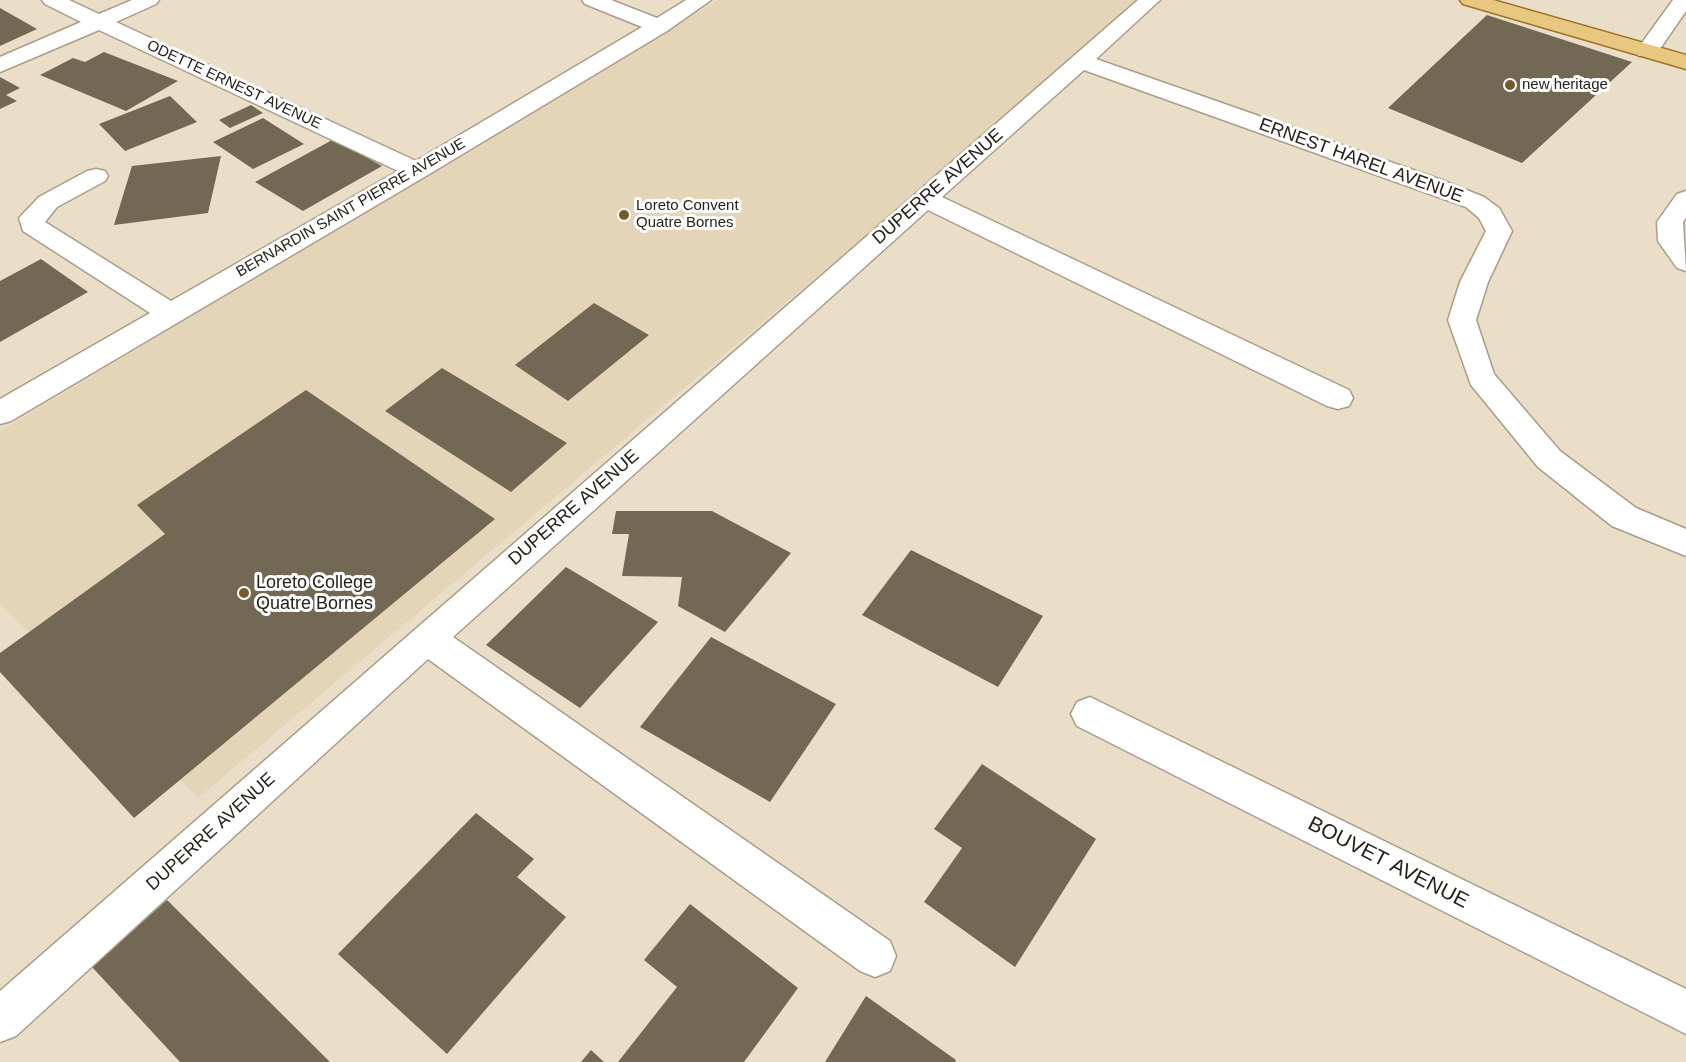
<!DOCTYPE html>
<html>
<head>
<meta charset="utf-8">
<style>
  body { margin:0 }
  canvas { display:block; background:#ebdec8 }
</style>
</head>
<body>
<canvas width="1686" height="1062"></canvas>
<script>
const ctx = document.querySelector('canvas').getContext('2d');
ctx.lineJoin = 'round';
function fillPath(path, color) { ctx.fillStyle = color; ctx.fill(path, 'evenodd'); }
const shape = rows => new Path2D(rows.map(r => 'M' + r).join(''));
function strokePath(path, color, width, dash) { ctx.strokeStyle = color; ctx.lineWidth = width; ctx.lineCap = dash ? 'butt' : 'round'; ctx.setLineDash(dash || []); ctx.stroke(path); }
function write(font, color, halo, rows, align = 'center') {
  ctx.font = font + ' Helvetica,sans-serif'; ctx.lineWidth = 6; ctx.setLineDash([]); ctx.textBaseline = 'middle'; ctx.strokeStyle = halo; ctx.fillStyle = color; for (const [text, x, y, turn = 0] of rows) {
    ctx.save(); ctx.translate(x, y); ctx.rotate((+turn || 0) * Math.PI / 180); ctx.textAlign = isNaN(turn) ? turn : align; if (halo) ctx.strokeText(text, 0, 0); ctx.fillText(text, 0, 0); ctx.restore();
  }
}
fillPath(shape([
  [718,0,1145,0,198,798,0,604,0,431]
]), '#e5d5b8');
fillPath(shape([
  [0,8,37,29,0,46],
  [1487,15,1632,62,1522,163,1388,108],
  [104,52,178,81,126,111,40,75,73,58,85,62],
  [0,77,20,88,6,95,17,101,0,109],
  [170,96,197,122,125,151,99,124],
  [251,105,263,113,230,128,219,120],
  [263,118,304,144,253,169,213,142],
  [334,139,382,166,303,211,255,182],
  [221,156,208,213,114,225,132,166],
  [41,259,88,292,0,342,0,281],
  [594,303,649,335,568,401,515,365],
  [442,368,567,443,511,492,385,411],
  [306,390,495,519,134,818,0,672,0,653,165,534,137,505],
  [616,511,712,511,791,553,725,632,678,606,682,577,622,576,629,534,612,534],
  [911,550,1043,616,998,687,862,615],
  [566,567,658,622,580,708,486,645],
  [711,637,836,704,770,802,640,727],
  [982,764,1096,839,1015,967,924,902,962,848,934,829],
  [476,813,534,859,517,877,566,917,447,1054,338,954],
  [167,900,330,1062,180,1062,92,967],
  [690,904,798,988,744,1062,618,1062,677,987,644,960],
  [866,996,956,1060,955,1062,825,1062],
  [591,1050,604,1062,581,1062]
]), '#736854');
const minor = shape([
  [42,0,69,0,99,14,132,0,159,0,156,4,116,22,416,161,642,27,585,4,582,0,611,0,657,18,686,0,711,0,667,31,426,176,11,421,0,424,0,399,150,313,23,231,19,218,39,197,87,171,96,169,105,171,108,176,105,181,57,207,45,222,171,301,398,171,99,30,0,72,0,57,81,22,45,4,42,0],
  [1138,0,1160,0,1096,59,1439,179,1484,197,1499,208,1512,231,1488,282,1476,320,1494,374,1560,451,1636,508,1686,529,1686,556,1612,526,1538,467,1471,385,1448,320,1460,282,1486,231,1479,218,1466,207,1084,70,942,197,1349,390,1353,398,1349,406,1338,409,1327,406,928,210,453,637,890,941,896,956,890,971,875,977,860,971,428,659,16,1036,0,1042,0,991,1138,0],
  [1673,0,1686,0,1686,11,1655,56,1639,56,1636,51,1673,0],
  [1686,191,1686,218,1683,222,1686,271,1677,268,1658,241,1657,222,1677,194,1686,191],
  [1090,697,1686,989,1686,1034,1077,726,1071,714,1077,702,1090,697]
]);
const major = shape([
  [1460,0,1493,0,1686,55,1686,69,1463,4,1460,0]
]);
strokePath(minor, '#a99d88', 3);
strokePath(major, '#9a7625', 3);
fillPath(minor, '#fff');
fillPath(major, '#e8c880');
for (const [x, y, r, color] of [
  [1510,85,6,"#735b2c"],
  [624,215,6,"#735b2c"],
  [244,593,6,"#735b2c"]
]) { const dot = new Path2D(); dot.arc(x, y, r, 0, 2 * Math.PI); ctx.fillStyle = color; ctx.fill(dot); strokePath(dot, '#fff', 2); }
write('15px', '#26221a', '#fff', [
  ["ODETTE ERNEST AVENUE",234,85,25],
  ["BERNARDIN SAINT PIERRE AVENUE",351,208,-30]
]);
write('15px', '#26221a', '#fff', [
  ["new heritage",1522,85],
  ["Loreto Convent",636,206],
  ["Quatre Bornes",636,223]
], 'left');
write('18px', '#26221a', '#fff', [
  ["ERNEST HAREL AVENUE",1361,161,20],
  ["DUPERRE AVENUE",938,187,-41],
  ["DUPERRE AVENUE",574,508,-41],
  ["DUPERRE AVENUE",211,832,-42]
]);
write('18px', '#26221a', '#fff', [
  ["Loreto College",256,583],
  ["Quatre Bornes",256,604]
], 'left');
write('21px', '#26221a', '#fff', [
  ["BOUVET AVENUE",1388,863,27]
]);
</script>
</body>
</html>
